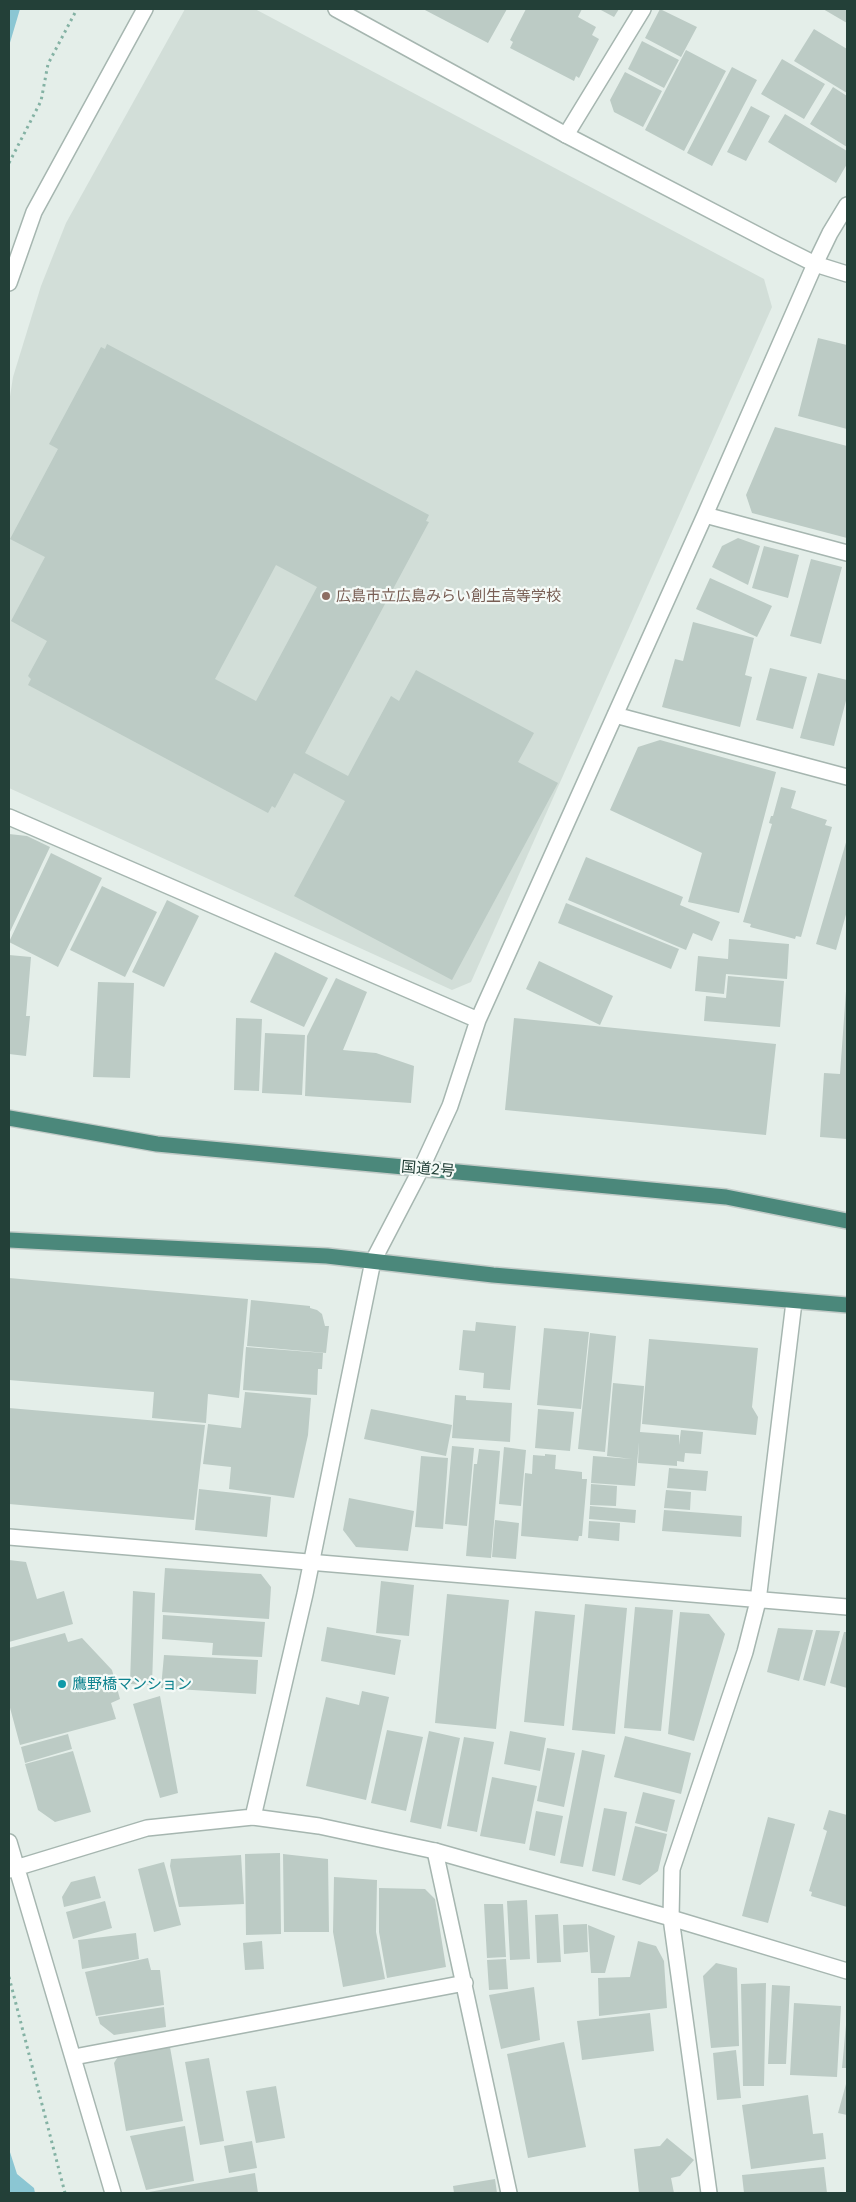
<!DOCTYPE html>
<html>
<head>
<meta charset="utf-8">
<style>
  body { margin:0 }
  #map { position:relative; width:856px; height:2202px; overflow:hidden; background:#e4eee9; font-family:Lato,sans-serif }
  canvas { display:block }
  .frame { position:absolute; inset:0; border:10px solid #234038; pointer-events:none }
</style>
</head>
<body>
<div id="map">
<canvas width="856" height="2202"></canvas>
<div class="frame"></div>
</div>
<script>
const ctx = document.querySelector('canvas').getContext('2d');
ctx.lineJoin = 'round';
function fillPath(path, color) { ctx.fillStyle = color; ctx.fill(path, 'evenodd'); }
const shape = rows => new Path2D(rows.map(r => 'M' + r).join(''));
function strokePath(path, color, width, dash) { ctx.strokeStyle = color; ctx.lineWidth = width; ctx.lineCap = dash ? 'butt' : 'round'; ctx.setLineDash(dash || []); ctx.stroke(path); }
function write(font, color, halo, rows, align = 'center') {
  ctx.font = font + ' Lato,"Noto Sans JP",sans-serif'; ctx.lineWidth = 4.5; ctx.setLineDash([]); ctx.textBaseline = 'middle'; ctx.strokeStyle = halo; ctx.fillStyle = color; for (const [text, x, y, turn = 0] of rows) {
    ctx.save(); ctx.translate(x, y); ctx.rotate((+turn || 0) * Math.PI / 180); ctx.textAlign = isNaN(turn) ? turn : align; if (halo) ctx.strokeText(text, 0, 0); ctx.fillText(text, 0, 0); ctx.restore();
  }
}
fillPath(shape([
  [185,9,255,9,764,279,772,307,471,982,452,990,9,788,9,403,13,377,41,286,66,223]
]), '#d2ded8');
fillPath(shape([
  [9,9,20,9,9,46],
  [9,2149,17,2174,34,2188,35,2193,9,2193]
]), '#8bc6d3');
fillPath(shape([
  [423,9,507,9,488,43],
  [526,9,582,9,578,17,596,27,592,35,599,39,579,78,576,76,574,81,510,48,513,42,510,40],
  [599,9,619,9,614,17],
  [660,9,697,27,681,57,645,38],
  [823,9,847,9,847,23],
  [814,29,847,49,847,93,794,61],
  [642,41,679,60,664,88,628,69],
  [686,50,726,71,684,151,645,130],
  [782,59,825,84,804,119,761,94],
  [732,67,757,80,712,166,687,153],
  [625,72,662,91,643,127,614,112,610,100],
  [833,87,847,96,847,147,810,124],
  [751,106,770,116,746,161,727,152],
  [785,114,847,151,847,164,836,183,768,142],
  [818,338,847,345,847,429,798,416],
  [107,344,429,515,426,521,429,522,305,753,348,776,391,696,399,701,416,670,534,733,518,762,558,783,452,980,294,896,345,801,294,773,275,808,272,806,268,813,28,685,31,679,28,676,47,641,11,621,45,557,10,539,58,449,49,444,101,347,105,349],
  [276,565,317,587,256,701,215,679],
  [775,427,847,446,847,538,752,513,746,495],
  [738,538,760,546,748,585,712,567,722,546],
  [764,546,799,555,788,598,752,588],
  [811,559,842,567,821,644,790,636],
  [710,578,772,606,757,637,696,609],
  [693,622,754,638,745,675,752,677,740,727,662,707,675,659,683,661],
  [770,668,807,677,793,729,756,720],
  [818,673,847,680,847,697,834,746,800,738],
  [660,740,776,772,739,913,688,902,702,853,610,810,638,747],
  [781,787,796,791,791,808,827,820,825,825,832,827,801,937,796,936,795,939,750,927,751,924,743,922,772,824,769,823,771,816,773,816],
  [9,834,27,836,50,847,9,934],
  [847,839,847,911,836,950,816,944],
  [51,853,102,878,58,967,9,942],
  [586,857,683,897,680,905,720,922,712,941,693,933,686,950,568,900],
  [102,886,157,912,125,977,70,950],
  [167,900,199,916,164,987,132,972],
  [566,903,679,949,671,969,558,923],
  [729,939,789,944,787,979,726,974,724,994,695,991,698,956,728,959],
  [275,952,328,978,304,1027,250,1002],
  [9,955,31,957,26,1016,30,1016,26,1056,9,1054],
  [539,961,613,996,600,1025,526,989],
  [728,976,784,981,780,1027,704,1021,706,996,726,998],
  [336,978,367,992,343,1050,376,1053,414,1066,411,1103,305,1096,307,1036],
  [98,982,134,983,130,1078,93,1077],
  [846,991,847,1139,820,1137,824,1073,840,1074],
  [236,1018,262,1019,259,1091,234,1090],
  [514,1018,776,1044,766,1135,505,1110],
  [265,1033,305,1035,302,1095,262,1093],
  [9,1278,248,1299,239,1398,208,1394,206,1423,152,1418,154,1392,9,1380],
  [251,1300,310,1306,310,1308,317,1310,322,1314,325,1326,329,1326,326,1353,247,1346],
  [476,1322,516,1326,510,1390,483,1388,484,1373,459,1370,463,1330,475,1331],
  [544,1328,589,1332,581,1409,537,1405],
  [590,1333,616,1336,605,1452,578,1449],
  [649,1339,758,1348,752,1407,758,1417,756,1435,642,1424],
  [246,1347,323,1353,322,1369,318,1369,317,1395,243,1390],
  [613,1383,644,1386,640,1432,679,1435,679,1445,681,1430,703,1432,701,1454,685,1453,684,1462,677,1461,677,1466,638,1463,639,1442,635,1486,591,1483,593,1456,632,1459,607,1456],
  [245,1392,311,1398,308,1435,294,1498,229,1489,231,1467,203,1464,208,1424,241,1428],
  [455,1395,466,1396,466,1400,512,1403,510,1442,452,1438],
  [9,1408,205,1425,194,1520,9,1504],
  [371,1409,452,1425,446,1456,364,1439],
  [538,1409,574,1412,570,1451,535,1448],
  [452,1446,474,1448,467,1526,445,1524],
  [504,1447,526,1450,521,1506,499,1504],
  [479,1449,500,1451,491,1558,466,1556,474,1464,477,1464],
  [545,1454,556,1455,555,1469,582,1472,582,1479,587,1479,582,1536,579,1536,578,1541,521,1536,525,1473,532,1474,533,1455,545,1456],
  [421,1456,448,1458,443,1529,415,1527],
  [669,1468,708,1471,706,1491,667,1488],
  [591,1484,617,1486,616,1506,590,1505],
  [199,1489,271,1497,267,1537,195,1530],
  [666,1490,691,1492,690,1510,664,1508],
  [349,1498,414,1511,408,1551,356,1547,343,1530],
  [590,1506,636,1510,635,1523,589,1519],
  [664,1510,742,1516,741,1537,662,1531],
  [495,1520,519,1523,516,1559,492,1557],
  [589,1521,620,1523,619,1541,588,1538],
  [9,1560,26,1562,37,1599,64,1591,73,1624,9,1642],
  [165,1568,261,1574,271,1587,269,1619,162,1612],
  [381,1581,414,1585,409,1636,376,1633],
  [133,1591,155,1593,152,1685,130,1684],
  [447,1594,509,1600,496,1729,435,1723],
  [585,1604,627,1608,615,1734,572,1730],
  [635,1607,673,1610,661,1731,624,1728],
  [535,1611,575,1615,564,1726,524,1722],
  [680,1612,709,1614,725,1634,694,1741,668,1734],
  [163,1615,265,1622,262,1657,212,1655,213,1643,162,1639],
  [327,1627,401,1640,395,1675,321,1661],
  [778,1628,813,1630,799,1681,767,1672],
  [816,1630,840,1631,825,1686,803,1680],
  [844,1632,847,1632,847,1688,830,1683],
  [65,1633,68,1642,82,1638,112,1670,120,1699,111,1703,116,1719,20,1745,9,1704,9,1648],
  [164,1655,258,1660,256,1694,161,1688],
  [362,1691,389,1697,366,1800,306,1786,326,1697,359,1705],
  [160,1696,178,1793,160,1798,133,1704],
  [387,1730,423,1737,406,1811,371,1803],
  [429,1731,460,1738,441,1829,410,1822],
  [510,1731,546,1738,540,1771,504,1764],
  [68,1734,72,1749,25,1763,21,1747],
  [625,1736,691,1753,681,1794,614,1777],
  [464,1737,494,1742,477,1832,447,1826],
  [547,1748,575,1753,564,1807,537,1801],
  [582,1750,605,1755,583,1867,560,1863],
  [73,1751,91,1812,55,1822,38,1810,25,1764],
  [492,1777,537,1786,525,1844,480,1836],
  [643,1792,675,1800,667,1832,635,1823],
  [604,1808,627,1812,615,1876,592,1871],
  [829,1810,847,1815,847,1907,811,1896,812,1892,809,1891,827,1831,823,1829],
  [536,1811,563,1816,555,1856,529,1850],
  [768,1817,795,1824,768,1923,742,1916],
  [635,1826,667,1834,658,1871,640,1885,622,1880],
  [280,1853,281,1934,246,1935,245,1854],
  [283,1854,328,1859,329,1932,284,1932],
  [241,1855,244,1904,179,1907,170,1866,171,1859],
  [164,1862,181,1925,154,1932,138,1869],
  [95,1876,101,1898,64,1907,62,1897,71,1882],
  [334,1877,377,1880,376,1932,385,1979,343,1987,333,1932],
  [379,1888,425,1889,435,1899,446,1967,387,1978,379,1932],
  [527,1900,530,1959,510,1960,507,1901],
  [105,1901,112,1928,73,1939,66,1912],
  [484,1904,503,1904,506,1957,487,1958],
  [558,1914,561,1962,537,1963,535,1915],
  [587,1924,588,1952,564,1954,563,1925],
  [588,1925,615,1936,605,1973,591,1973],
  [136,1933,139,1959,82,1969,78,1940],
  [262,1941,264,1969,245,1970,243,1943],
  [638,1941,656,1946,664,1961,667,2008,599,2016,598,1978,630,1977],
  [148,1958,151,1970,160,1970,164,2005,96,2016,85,1972],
  [506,1959,508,1989,489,1990,487,1960],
  [716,1963,737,1968,739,2046,711,2048,703,1976],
  [766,1983,764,2086,743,2086,741,1984],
  [772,1985,790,1986,786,2064,768,2064],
  [534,1987,540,2040,501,2049,489,1995],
  [794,2003,841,2006,837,2077,790,2075],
  [164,2007,166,2027,114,2035,100,2024,98,2017],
  [650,2013,654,2051,582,2060,577,2021],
  [846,2025,847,2025,847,2068,842,2068],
  [564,2042,586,2147,528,2158,507,2054],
  [170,2047,183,2121,126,2131,114,2063,119,2055],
  [736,2050,741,2098,717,2100,713,2053],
  [209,2058,224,2141,200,2145,185,2062],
  [846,2084,847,2084,847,2115,838,2113],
  [276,2086,285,2138,256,2143,246,2091],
  [808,2095,813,2134,823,2133,826,2159,751,2169,742,2105],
  [185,2126,194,2181,146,2190,130,2136],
  [667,2138,694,2160,680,2176,671,2178,674,2193,639,2193,634,2149,660,2146],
  [252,2141,257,2168,229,2173,224,2146],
  [824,2167,827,2193,744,2193,742,2175],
  [255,2173,258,2193,149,2193,149,2192],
  [495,2179,497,2193,454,2193,453,2186]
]), '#bccbc5');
const pedestrian = shape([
  [253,1817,319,1826,435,1851,671,1918,847,1971]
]);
const minor = shape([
  [566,135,643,9],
  [705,515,847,553],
  [615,715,847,777],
  [9,817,478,1020],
  [421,1169,450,1106,478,1020,705,515,815,264,830,233,847,205],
  [9,1537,847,1607],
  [435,1851,509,2193],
  [74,2057,465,1983],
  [709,2193,671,1918,672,1869,745,1652,758,1601,794,1302]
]);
const tertiary = shape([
  [336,9,566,135,777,245,815,264,847,274],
  [9,283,34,212,145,9],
  [9,1842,113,2193],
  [9,1870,147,1828,253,1817,305,1594,373,1261,421,1169]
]);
const trunk = shape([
  [9,1118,157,1144,726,1197,847,1221],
  [9,1240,327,1256,493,1275,847,1305]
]);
strokePath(pedestrian, '#a6b6b0', 18);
strokePath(minor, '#a6b6b0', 18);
strokePath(tertiary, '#a6b6b0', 18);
strokePath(trunk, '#c1cac7', 18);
strokePath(shape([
  [9,163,41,101,48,64,77,9],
  [9,1977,65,2193]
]), '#84b2a4', 3, [2.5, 4]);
strokePath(pedestrian, '#fff', 15);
strokePath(minor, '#fff', 15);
strokePath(tertiary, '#fff', 15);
strokePath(trunk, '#4b887b', 15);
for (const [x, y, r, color] of [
  [326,596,5,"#8d6e63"],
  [62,1684,5,"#0f9aa8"]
]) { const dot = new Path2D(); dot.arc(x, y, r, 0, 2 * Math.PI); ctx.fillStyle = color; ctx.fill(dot); strokePath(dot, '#f5faf7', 2); }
write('15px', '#785e54', '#f5faf7', [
  ["広島市立広島みらい創生高等学校",336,596]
], 'left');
write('15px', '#234038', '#f5faf7', [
  ["国道2号",428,1169,5]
]);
write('15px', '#0d838f', '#f5faf7', [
  ["鷹野橋マンション",72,1684]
], 'left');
</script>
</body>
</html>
